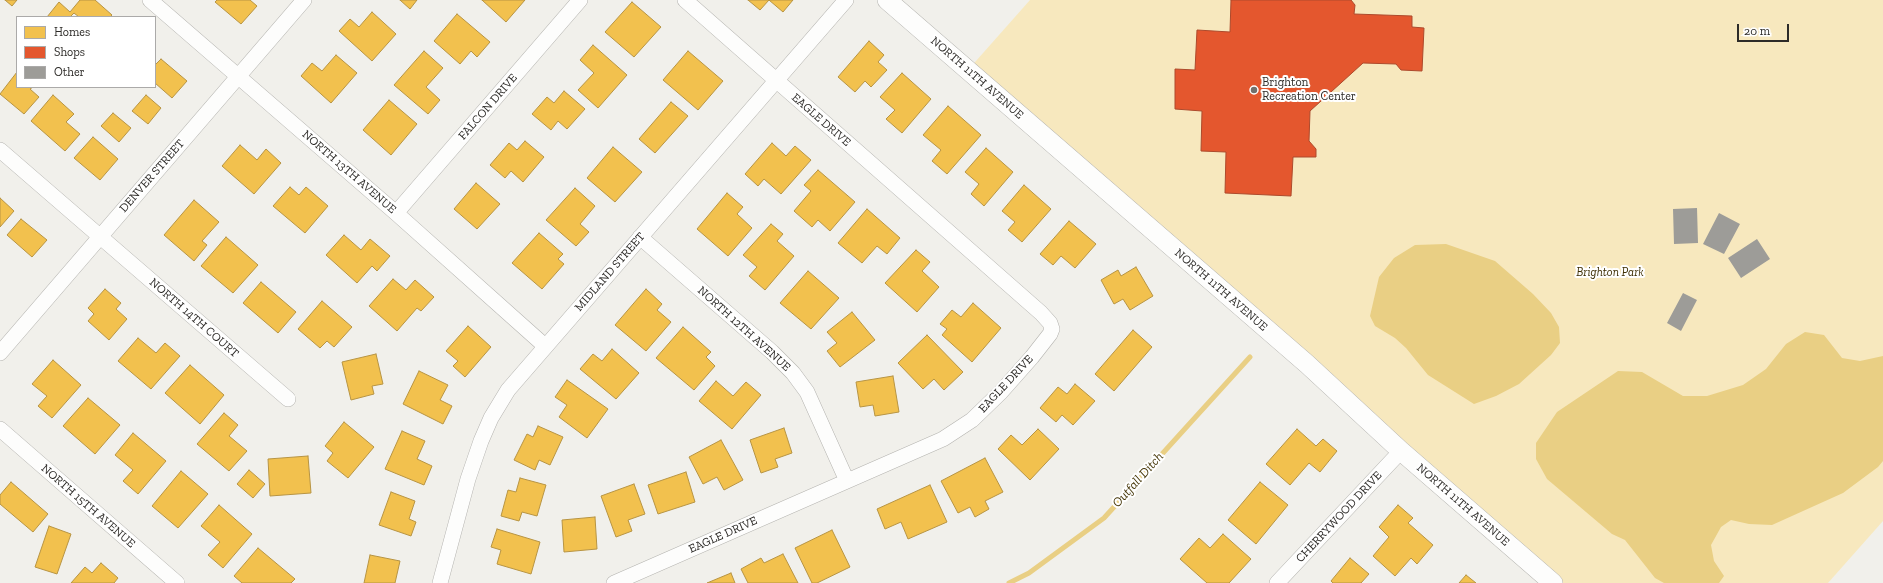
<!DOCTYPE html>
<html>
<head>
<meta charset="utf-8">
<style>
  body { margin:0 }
  #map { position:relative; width:1883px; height:583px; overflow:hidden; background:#f1f0eb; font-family:"Zilla Slab",serif }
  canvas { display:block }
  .legend { position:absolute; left:16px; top:16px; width:140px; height:72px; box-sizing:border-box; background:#fff; border:1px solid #abaaa9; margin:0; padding:5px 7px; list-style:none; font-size:12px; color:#2d2b28 }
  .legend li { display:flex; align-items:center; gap:8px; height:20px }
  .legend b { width:20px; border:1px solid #abaaa9 }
  .scale { position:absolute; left:1737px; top:24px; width:52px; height:18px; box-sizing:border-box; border:2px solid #2d2b28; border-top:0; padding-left:5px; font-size:12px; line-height:14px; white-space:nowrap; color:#2d2b28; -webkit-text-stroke:3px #fff; paint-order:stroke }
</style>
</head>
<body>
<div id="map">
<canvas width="1883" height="583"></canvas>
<ul class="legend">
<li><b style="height:11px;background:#f2c14e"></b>Homes</li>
<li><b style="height:11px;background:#e4572e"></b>Shops</li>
<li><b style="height:11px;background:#9d9c98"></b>Other</li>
</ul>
<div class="scale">20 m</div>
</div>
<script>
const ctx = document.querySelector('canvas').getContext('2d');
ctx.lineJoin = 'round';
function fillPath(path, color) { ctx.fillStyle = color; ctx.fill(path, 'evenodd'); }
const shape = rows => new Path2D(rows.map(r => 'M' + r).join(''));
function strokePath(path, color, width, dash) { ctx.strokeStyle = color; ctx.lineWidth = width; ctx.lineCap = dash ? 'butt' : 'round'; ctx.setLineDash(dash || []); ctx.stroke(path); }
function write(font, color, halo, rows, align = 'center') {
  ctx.font = font + ' "Zilla Slab",serif'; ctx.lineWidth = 4; ctx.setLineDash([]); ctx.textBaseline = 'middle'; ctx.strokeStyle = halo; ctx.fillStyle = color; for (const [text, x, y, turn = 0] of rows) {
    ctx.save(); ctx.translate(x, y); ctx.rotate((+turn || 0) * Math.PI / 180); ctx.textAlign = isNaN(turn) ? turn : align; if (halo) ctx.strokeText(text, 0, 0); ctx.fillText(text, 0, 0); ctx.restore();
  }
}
fillPath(shape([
  [1030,0,1883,0,1883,521,1828,583,1550,583,968,70]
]), '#f7e8be');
fillPath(shape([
  [1446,244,1495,261,1533,294,1551,313,1559,327,1560,343,1551,355,1519,384,1496,396,1474,404,1428,375,1406,348,1395,338,1375,326,1370,316,1379,277,1394,258,1415,245],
  [1805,332,1824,335,1842,358,1860,361,1883,356,1883,461,1878,467,1843,493,1772,525,1749,524,1731,520,1721,527,1711,545,1714,561,1724,576,1719,583,1664,583,1655,578,1625,540,1612,534,1547,479,1536,459,1536,443,1557,412,1618,371,1642,372,1683,396,1707,396,1743,385,1766,369,1786,344]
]), '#e9cf84');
const homes = shape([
  [5,0,17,0,12,6,5,0],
  [80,0,95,0,112,15,110,17,79,17,74,13,70,17,47,17,59,2,70,12,80,0],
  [217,0,250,0,257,6,241,24,215,2,217,0],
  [400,0,417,0,410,9,400,0],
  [482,0,525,0,506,22,482,0],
  [748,0,769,0,760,10,748,0],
  [769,0,793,0,783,12,769,0],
  [632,2,661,27,634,57,605,32,632,2],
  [372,12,396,34,372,61,339,31,350,19,359,27,372,12],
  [457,14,490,42,477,57,471,51,460,64,434,41,457,14],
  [869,41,884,55,878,62,887,70,871,87,865,81,855,92,838,77,869,41],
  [593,45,627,75,598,108,578,90,594,73,580,60,593,45],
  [424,51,443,68,426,87,440,100,428,114,394,85,424,51],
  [688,51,723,81,698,110,663,80,688,51],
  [336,55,357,73,331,103,301,76,312,63,322,71,336,55],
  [161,59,187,81,172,98,155,83,155,65,161,59],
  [17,72,17,87,33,87,30,89,39,97,24,114,0,94,17,72],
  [902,73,931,99,902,133,886,119,895,110,880,97,902,73],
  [564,91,585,109,567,129,558,121,551,130,532,114,547,97,554,103,564,91],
  [53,95,74,114,66,122,80,134,65,151,31,121,53,95],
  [146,95,161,108,148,124,132,111,146,95],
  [389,100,417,124,391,155,363,130,389,100],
  [671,102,688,116,655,153,639,139,671,102],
  [948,106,981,135,947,174,932,161,941,150,923,135,948,106],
  [113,113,131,128,119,142,101,126,113,113],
  [93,137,118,159,100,180,74,158,93,137],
  [525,141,544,157,523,182,511,171,505,178,490,165,509,143,517,150,525,141],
  [772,143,786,156,795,146,811,160,781,194,764,179,758,186,745,174,772,143],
  [240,145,257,160,266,149,281,163,254,194,222,166,240,145],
  [613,147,642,172,615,202,587,178,613,147],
  [986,148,1013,172,984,206,971,194,979,184,965,172,986,148],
  [818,170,855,202,830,231,818,220,812,227,794,211,811,191,804,185,818,170],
  [476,183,500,204,477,229,454,209,476,183],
  [1024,185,1051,209,1022,242,1008,230,1015,222,1002,211,1024,185],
  [290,187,299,195,306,187,328,206,305,233,273,206,290,187],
  [575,188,595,206,580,224,589,232,576,246,546,220,575,188],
  [727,193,743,207,737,214,752,228,728,256,697,229,727,193],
  [0,198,14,211,0,227,0,198],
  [194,200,219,222,202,241,207,245,194,261,164,235,194,200],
  [867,209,900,238,887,254,877,246,862,263,838,243,867,209],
  [21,219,47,240,32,257,7,235,21,219],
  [1069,221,1096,244,1075,268,1061,256,1053,265,1040,254,1069,221],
  [771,224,783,234,777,241,794,256,765,290,749,276,757,267,743,255,771,224],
  [539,233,563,254,558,259,564,264,542,289,512,263,539,233],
  [344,235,361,250,370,239,390,256,377,271,372,266,357,283,326,255,344,235],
  [226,237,258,265,233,293,201,266,226,237],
  [916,250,930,262,922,271,939,287,917,312,885,283,916,250],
  [1136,267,1153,296,1130,310,1123,299,1114,304,1101,280,1118,270,1121,276,1136,267],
  [808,271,839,298,811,329,780,303,808,271],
  [393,279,406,290,415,280,434,297,421,311,417,308,397,331,369,306,393,279],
  [261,282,296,312,278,333,243,303,261,282],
  [105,289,121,303,116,309,127,319,109,340,88,321,94,314,88,308,105,289],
  [646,289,662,304,657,310,671,322,646,351,615,325,646,289],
  [322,301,352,327,334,347,327,341,320,348,298,329,322,301],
  [973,303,1001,328,972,362,942,335,947,329,940,324,952,310,961,317,973,303],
  [852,312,875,340,840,367,827,351,837,343,827,332,852,312],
  [468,326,491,347,465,377,453,366,458,361,446,351,468,326],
  [683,327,711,352,706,357,715,366,694,390,656,358,683,327],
  [1133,330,1152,347,1114,391,1095,374,1133,330],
  [927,335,963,372,944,390,934,379,923,389,898,363,927,335],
  [138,338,156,353,165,343,180,356,151,389,118,361,138,338],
  [612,349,639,373,616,399,580,369,593,354,602,361,612,349],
  [376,354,383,384,372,386,374,394,351,400,342,362,376,354],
  [53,360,81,385,52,418,38,406,47,396,32,384,53,360],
  [190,365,224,395,200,424,165,393,190,365],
  [419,371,448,385,440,400,452,406,443,424,403,404,419,371],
  [893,376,899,412,875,416,873,405,860,407,856,382,893,376],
  [567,380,608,409,587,438,559,417,567,405,555,397,567,380],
  [716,381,733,396,746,382,761,395,732,429,699,401,716,381],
  [1075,384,1095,401,1073,425,1062,415,1056,422,1040,408,1058,387,1067,394,1075,384],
  [88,398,120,425,95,454,63,426,88,398],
  [224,413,238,425,229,436,247,451,229,471,197,444,224,413],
  [344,422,374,447,348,478,327,461,333,453,325,446,344,422],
  [538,426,563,437,550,465,539,460,535,470,514,460,527,434,533,437,538,426],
  [784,428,792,453,775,459,778,467,761,473,750,440,784,428],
  [1038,429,1059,449,1030,480,998,449,1011,435,1022,445,1038,429],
  [1297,429,1316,446,1323,439,1337,451,1320,472,1309,463,1290,485,1266,464,1297,429],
  [402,431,425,441,417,459,432,466,424,485,385,469,402,431],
  [133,433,166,461,138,494,123,481,133,470,115,455,133,433],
  [721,440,743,480,724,490,717,477,703,484,689,457,721,440],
  [308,456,311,493,270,496,268,459,308,456],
  [985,458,1003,492,985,501,989,509,975,517,970,507,958,513,941,481,985,458],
  [249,470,265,484,253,498,237,484,249,470],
  [181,471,208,494,178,528,152,506,181,471],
  [686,472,695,502,658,514,648,485,686,472],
  [520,478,546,485,537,516,522,512,519,521,501,516,508,490,516,492,520,478],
  [11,482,48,514,33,532,0,504,0,495,11,482],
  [1260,482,1288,505,1256,544,1228,520,1260,482],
  [634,484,645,514,628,520,632,531,616,537,601,496,634,484],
  [930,485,947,522,908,539,901,522,885,529,877,509,930,485],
  [391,492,415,501,409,519,416,522,411,536,379,525,391,492],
  [219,505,252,534,223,568,208,555,220,542,201,526,219,505],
  [1398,505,1413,518,1408,523,1433,545,1417,564,1411,558,1395,576,1373,556,1389,537,1379,527,1398,505],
  [595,517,597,549,564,552,562,520,595,517],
  [49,526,71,534,57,574,35,567,49,526],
  [497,529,540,542,531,574,497,564,501,550,491,547,497,529],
  [832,530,850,567,817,583,812,583,795,548,832,530],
  [1223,534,1251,559,1229,583,1207,583,1180,559,1199,538,1210,548,1223,534],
  [258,548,295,579,291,583,242,583,234,576,258,548],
  [783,554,798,583,748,583,741,569,761,558,764,563,783,554],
  [370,555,400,561,395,583,364,583,370,555],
  [1350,558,1369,574,1361,583,1333,583,1331,581,1350,558],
  [101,563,118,578,114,583,71,583,85,567,92,573,101,563],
  [731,573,735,583,707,583,731,573],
  [1466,575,1476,583,1459,583,1466,575]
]);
fillPath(homes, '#f2c14e');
strokePath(homes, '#b79443', 1);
const shops = shape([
  [1231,0,1351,0,1355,5,1354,14,1412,16,1412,27,1424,28,1422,71,1401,70,1396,64,1363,63,1310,111,1309,141,1316,149,1316,157,1293,157,1291,196,1225,193,1226,152,1201,151,1202,111,1175,109,1175,69,1195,70,1197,30,1230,32,1231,0]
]);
fillPath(shops, '#e4572e');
strokePath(shops, '#ad4a2c', 1);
strokePath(shape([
  [1009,583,1029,573,1104,518,1250,357]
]), '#e9cf84', 5);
fillPath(shape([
  [1697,208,1698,243,1674,244,1673,209],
  [1719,213,1740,224,1724,254,1703,244],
  [1757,239,1770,259,1741,278,1728,258],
  [1683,293,1697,300,1681,331,1667,323]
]), '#9d9c98');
const minor = shape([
  [150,0,396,213,545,346],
  [0,150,288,399],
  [396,213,580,0],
  [640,237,772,352,793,373,807,392,847,481],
  [0,353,304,0],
  [0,429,177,583],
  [440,583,468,479,481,441,491,418,508,390,846,0],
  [614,583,943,439,972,420,1001,392,1032,357,1050,334,1052,329,1050,323,1041,313,685,0],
  [1277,583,1401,451]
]);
const tertiary = shape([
  [887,0,1307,364,1401,451,1553,583]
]);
strokePath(minor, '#b3b2ae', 16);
strokePath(tertiary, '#b3b2ae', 20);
strokePath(minor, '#fdfdfc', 15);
strokePath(tertiary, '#fdfdfc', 19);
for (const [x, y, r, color] of [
  [1254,90,4,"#72706c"]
]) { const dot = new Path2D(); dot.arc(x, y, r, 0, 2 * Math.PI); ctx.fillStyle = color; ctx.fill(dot); strokePath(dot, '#fff', 1.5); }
write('12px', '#2d2b28', '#fff', [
  ["NORTH 11TH AVENUE",977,78,41],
  ["FALCON DRIVE",488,107,-49],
  ["EAGLE DRIVE",821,120,41],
  ["NORTH 13TH AVENUE",349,172,41],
  ["DENVER STREET",152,176,-49],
  ["MIDLAND STREET",610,272,-49],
  ["NORTH 11TH AVENUE",1221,290,41],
  ["NORTH 14TH COURT",194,318,41],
  ["NORTH 12TH AVENUE",744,329,42],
  ["EAGLE DRIVE",1006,384,-47],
  ["NORTH 11TH AVENUE",1463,505,41],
  ["NORTH 15TH AVENUE",88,506,41],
  ["CHERRYWOOD DRIVE",1339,517,-47],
  ["EAGLE DRIVE",723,535,-24]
]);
write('12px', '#2d2b28', '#fff', [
  ["Brighton",1262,83],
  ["Recreation Center",1262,97]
], 'left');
write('italic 12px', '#3b2c00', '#fff', [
  ["Brighton Park",1610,273]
]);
write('italic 13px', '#463709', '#fff', [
  ["Outfall Ditch",1138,480,-48]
]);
</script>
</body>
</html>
